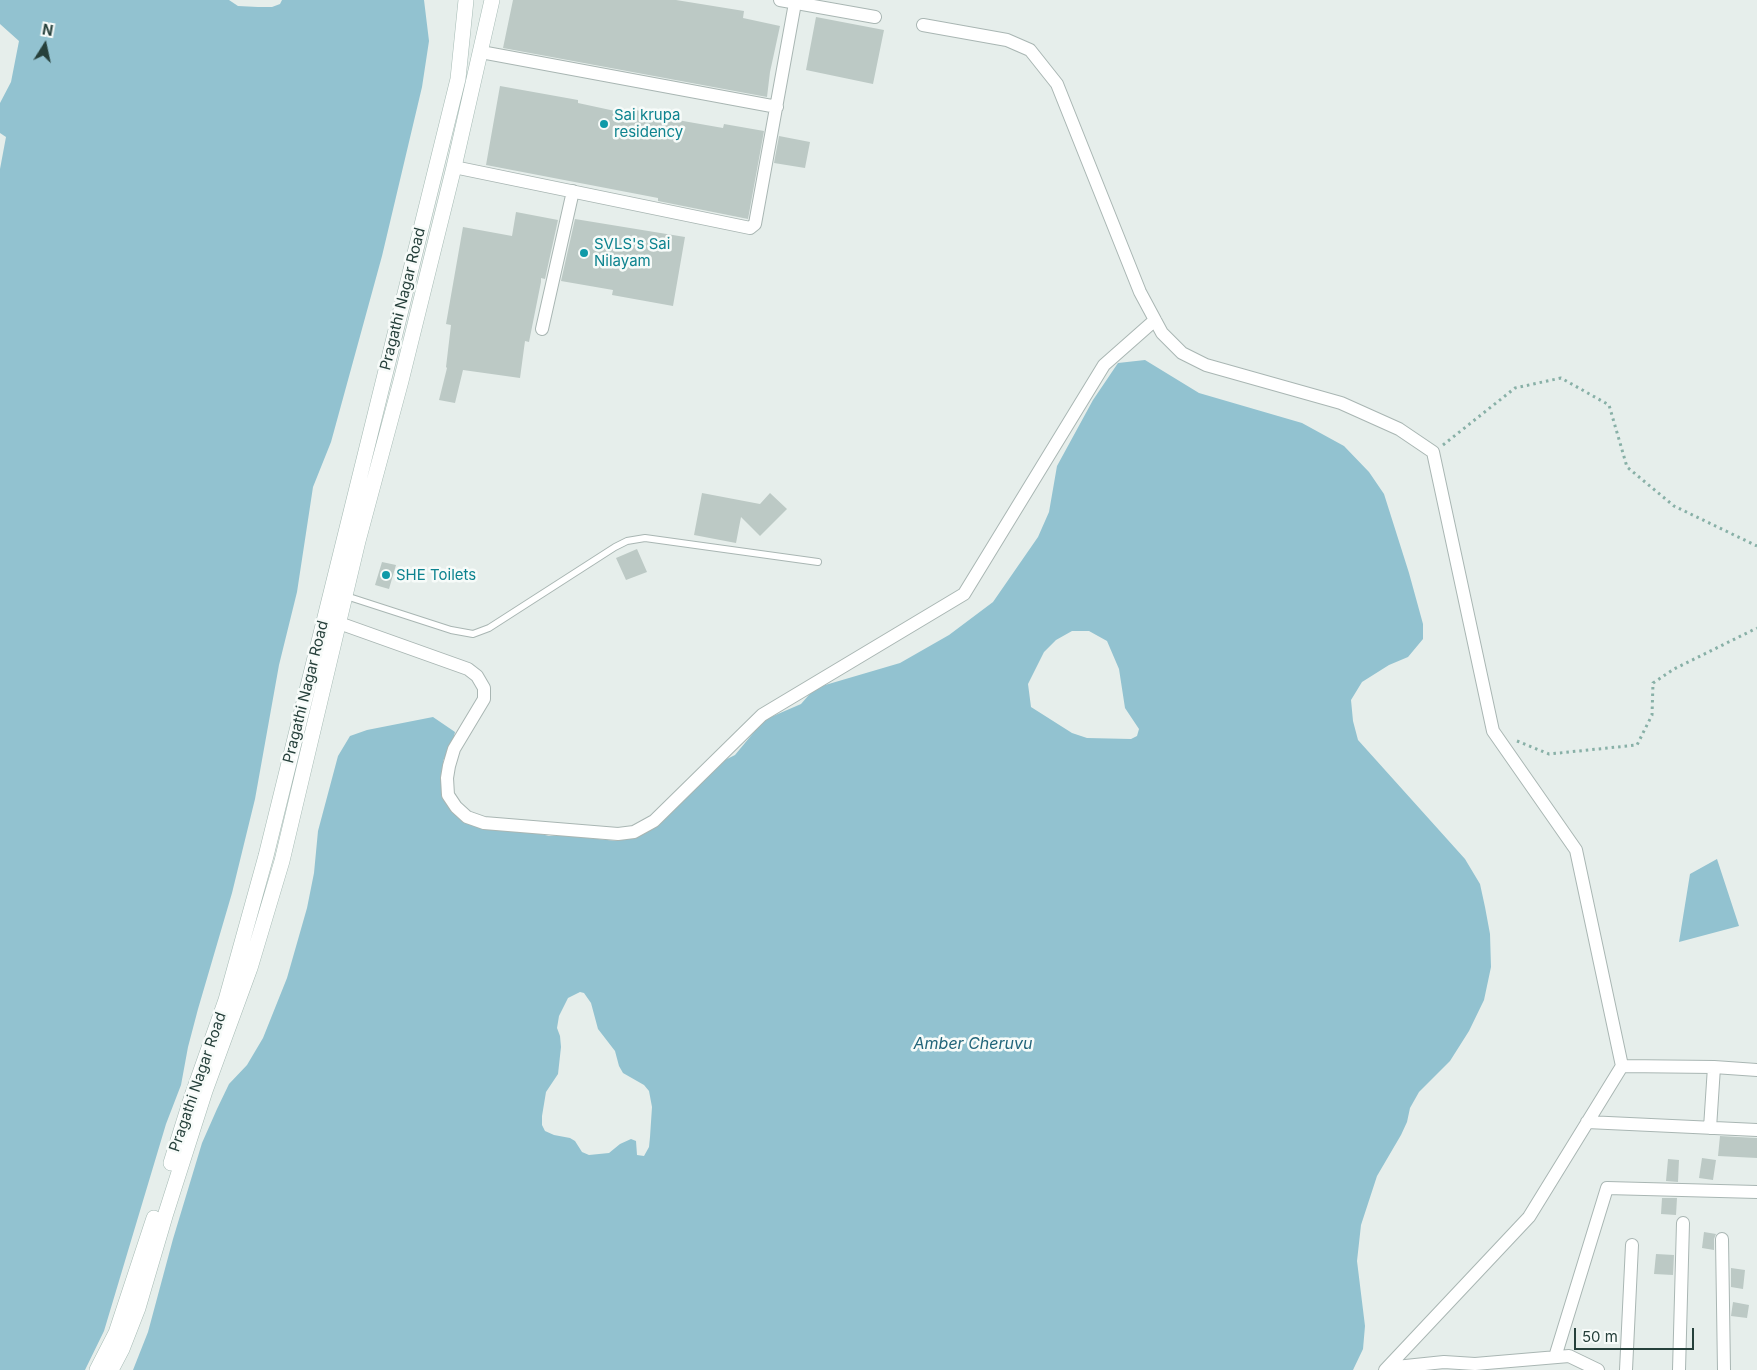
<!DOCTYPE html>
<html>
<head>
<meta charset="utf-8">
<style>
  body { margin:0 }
  #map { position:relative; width:1757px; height:1370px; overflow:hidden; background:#e6eeeb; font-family:Inter,sans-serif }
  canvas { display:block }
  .north { position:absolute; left:20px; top:20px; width:50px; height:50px; -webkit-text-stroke:4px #f7fbf9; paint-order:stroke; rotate:10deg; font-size:14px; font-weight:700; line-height:20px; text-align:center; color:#26403b }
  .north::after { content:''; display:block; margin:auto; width:18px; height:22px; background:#26403b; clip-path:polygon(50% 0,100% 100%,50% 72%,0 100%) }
  .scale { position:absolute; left:1574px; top:1328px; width:120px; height:22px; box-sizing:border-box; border:2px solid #26403b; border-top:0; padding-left:6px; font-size:15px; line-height:18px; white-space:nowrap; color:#26403b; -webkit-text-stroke:4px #f7fbf9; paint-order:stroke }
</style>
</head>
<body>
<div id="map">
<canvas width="1757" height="1370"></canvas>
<div class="north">N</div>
<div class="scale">50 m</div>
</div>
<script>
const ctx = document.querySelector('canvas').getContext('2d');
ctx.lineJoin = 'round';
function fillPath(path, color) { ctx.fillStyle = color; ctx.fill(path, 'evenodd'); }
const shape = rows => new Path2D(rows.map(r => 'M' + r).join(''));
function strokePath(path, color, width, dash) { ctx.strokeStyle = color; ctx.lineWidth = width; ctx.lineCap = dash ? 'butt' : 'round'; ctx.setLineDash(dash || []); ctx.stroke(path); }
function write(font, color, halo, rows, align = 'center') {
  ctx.font = font + ' Inter,sans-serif'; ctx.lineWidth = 5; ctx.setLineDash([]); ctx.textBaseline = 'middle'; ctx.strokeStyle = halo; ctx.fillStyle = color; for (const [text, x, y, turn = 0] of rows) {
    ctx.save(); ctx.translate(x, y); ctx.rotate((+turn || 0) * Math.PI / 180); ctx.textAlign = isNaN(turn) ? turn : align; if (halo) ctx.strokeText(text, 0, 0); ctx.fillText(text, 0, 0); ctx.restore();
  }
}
fillPath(shape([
  [0,0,229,0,238,6,258,7,272,7,280,4,282,0,424,0,429,41,422,87,382,256,331,442,313,487,297,592,279,665,255,799,232,893,198,1009,188,1047,181,1085,166,1124,104,1331,85,1370,0,1370,0,169,6,137,0,133,0,103,11,82,19,41,0,24],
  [1145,360,1199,393,1302,423,1344,446,1369,472,1384,494,1409,573,1423,624,1423,639,1408,657,1389,665,1362,682,1351,700,1353,721,1358,740,1465,859,1480,884,1485,907,1490,934,1491,967,1484,1000,1469,1031,1450,1061,1419,1092,1410,1108,1407,1122,1401,1135,1377,1176,1361,1225,1357,1261,1365,1326,1363,1349,1353,1370,133,1370,148,1332,173,1239,202,1143,217,1109,229,1084,247,1065,263,1038,287,978,307,908,314,873,318,831,338,756,350,736,367,730,433,717,455,732,453,741,443,761,443,790,455,811,549,836,560,835,617,841,653,829,717,764,735,755,764,720,801,704,815,688,900,663,949,635,993,602,1038,537,1049,512,1057,466,1093,400,1118,363],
  [1072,631,1089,631,1107,641,1119,669,1125,708,1139,729,1137,736,1131,739,1087,738,1072,733,1031,707,1028,684,1044,652,1056,640],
  [580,992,584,993,591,1003,598,1029,615,1051,619,1066,623,1073,644,1085,649,1091,652,1107,650,1137,649,1147,644,1156,637,1155,636,1141,631,1139,620,1144,609,1153,589,1155,582,1152,575,1141,570,1138,554,1135,545,1131,542,1125,542,1116,546,1092,558,1074,561,1047,560,1036,557,1028,559,1016,568,998],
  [1717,859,1739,926,1679,942,1690,874]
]), '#92c2d0');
fillPath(shape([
  [513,0,676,0,744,11,743,18,780,26,770,72,767,97,503,48],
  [816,17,884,30,873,84,806,70],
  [500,86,578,100,578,103,629,114,630,109,667,116,666,118,723,128,724,124,764,131,748,219,658,201,658,198,486,165],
  [779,136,810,142,805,168,774,163],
  [516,212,558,220,545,279,541,278,541,282,529,342,525,341,520,378,463,370,455,403,439,400,447,368,446,367,451,325,446,324,463,227,512,236],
  [575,219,685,237,673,306,612,295,613,290,561,281],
  [702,493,760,504,770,493,787,509,760,536,741,517,736,543,694,535],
  [637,549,647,572,626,580,616,558],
  [382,562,396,565,389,589,375,585],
  [1720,1136,1757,1138,1757,1158,1718,1156],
  [1702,1158,1716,1160,1713,1180,1699,1178],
  [1668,1159,1679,1160,1678,1182,1666,1181],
  [1662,1198,1677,1198,1676,1215,1661,1214],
  [1704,1232,1716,1234,1714,1239,1714,1250,1702,1248],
  [1656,1254,1674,1255,1673,1275,1654,1274],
  [1731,1268,1745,1270,1743,1289,1731,1287],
  [1733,1302,1749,1305,1747,1318,1731,1316]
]), '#bcc9c5');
const service = shape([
  [346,596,451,630,473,634,489,628,615,547,627,541,645,538,818,562]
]);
const minor = shape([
  [780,0,875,17],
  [923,25,1007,40,1030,50,1057,84,1140,292,1162,333,1182,353,1206,365,1341,403,1399,429,1433,452,1493,731,1576,850,1622,1066,1529,1217,1385,1370],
  [481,52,777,107],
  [454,167,750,228,755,224,795,3],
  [542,329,573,191],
  [339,623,468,669,477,676,484,688,484,699,454,749,449,766,447,778,448,795,456,807,467,817,484,823,618,834,634,832,654,821,762,715,964,594,1104,365,1155,320],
  [1622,1066,1714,1067,1710,1128],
  [1714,1067,1757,1070],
  [1587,1122,1757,1130],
  [1722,1239,1724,1370],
  [1555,1357,1607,1188,1757,1192],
  [1391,1370,1396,1367,1444,1362,1475,1364,1569,1356,1598,1370],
  [1626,1370,1632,1245],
  [1679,1370,1683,1223]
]);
const secondary = shape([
  [171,1163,192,1096,226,1000,266,856,458,79,466,0],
  [97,1370,116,1333,154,1218],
  [111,1370,122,1349,138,1308,166,1213,205,1091,250,968,282,861,358,541,401,381,454,167,492,0]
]);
strokePath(service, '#a9b6b3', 8);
strokePath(minor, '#a9b6b3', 14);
strokePath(secondary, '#a5bab4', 16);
strokePath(shape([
  [1443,445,1515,388,1561,378,1609,405,1627,467,1674,506,1757,546],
  [1517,741,1549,754,1637,745,1652,715,1653,683,1674,669,1757,628]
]), '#88b0a7', 3, [2.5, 4]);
strokePath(service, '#fff', 6);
strokePath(minor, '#fff', 12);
strokePath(secondary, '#fff', 15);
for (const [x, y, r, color] of [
  [604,124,5,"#0f9aa8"],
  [584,253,5,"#0f9aa8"],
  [386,575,5,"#0f9aa8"]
]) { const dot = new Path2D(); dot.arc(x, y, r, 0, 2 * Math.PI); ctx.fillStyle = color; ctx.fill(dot); strokePath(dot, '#f7fbf9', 2); }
write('15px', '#0d838f', '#f7fbf9', [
  ["Sai krupa",614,115],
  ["residency",614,132],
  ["SVLS's Sai",594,244],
  ["Nilayam",594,261],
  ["SHE Toilets",396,575]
], 'left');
write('15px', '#26403b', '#f7fbf9', [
  ["Pragathi Nagar Road",403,299,-76],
  ["Pragathi Nagar Road",306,692,-76],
  ["Pragathi Nagar Road",198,1082,-71]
]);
write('italic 16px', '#22657a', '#f7fbf9', [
  ["Amber Cheruvu",973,1044]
]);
</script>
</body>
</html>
